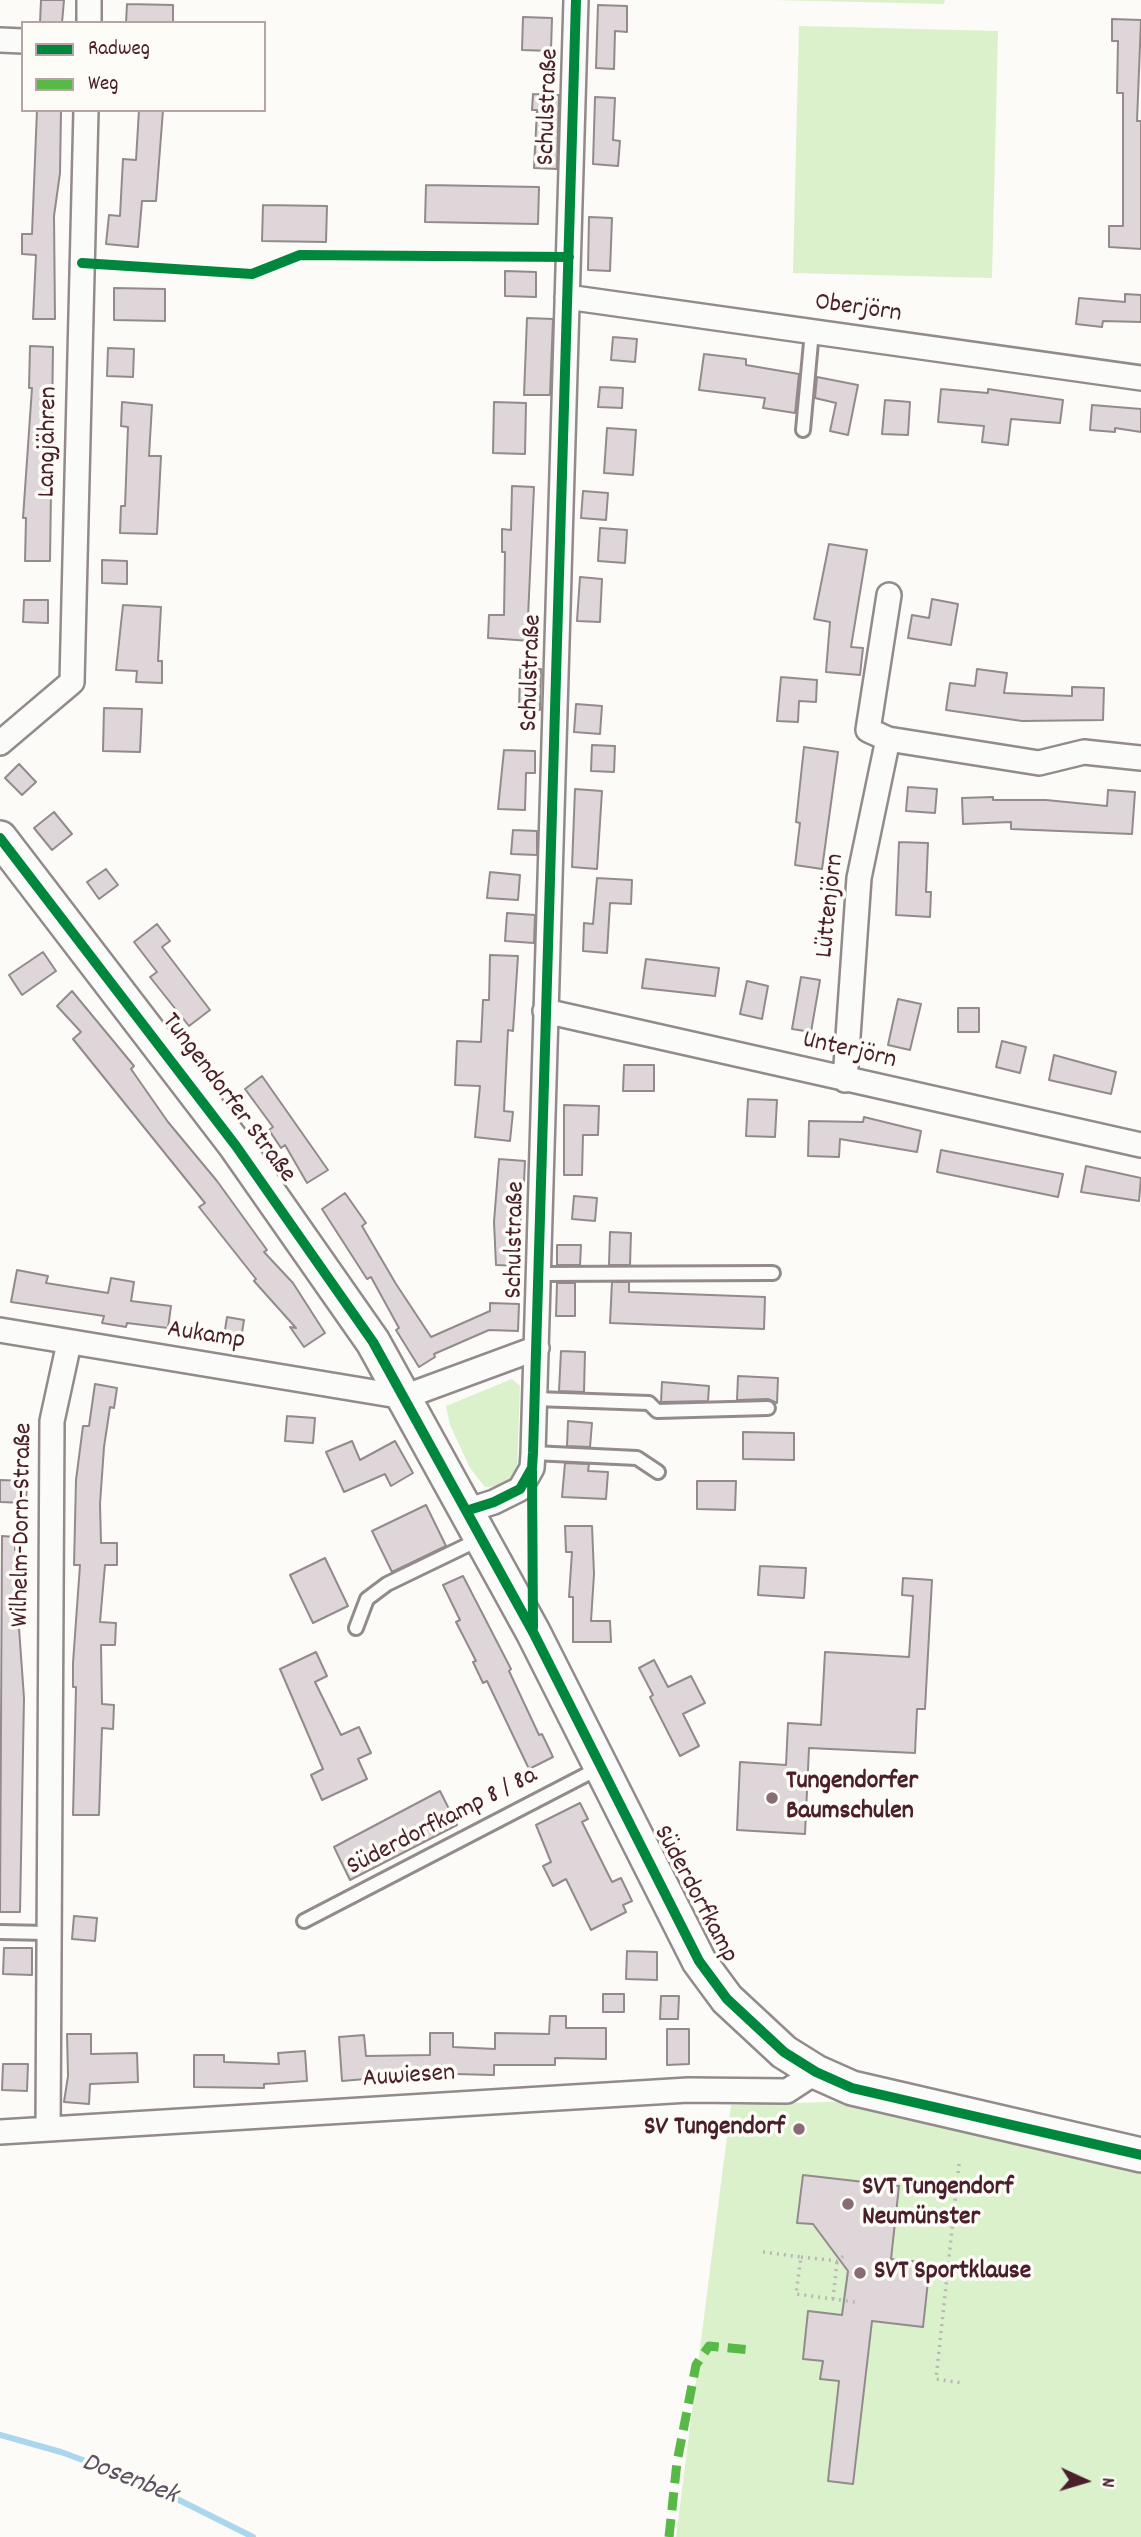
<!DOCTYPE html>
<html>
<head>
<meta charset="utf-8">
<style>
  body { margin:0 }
  #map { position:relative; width:1141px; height:2537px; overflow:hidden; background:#fcfbf8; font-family:Dekko,sans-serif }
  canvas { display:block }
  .legend { position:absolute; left:21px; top:21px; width:245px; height:91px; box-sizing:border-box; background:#fdfcf7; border:2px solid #b5a4a5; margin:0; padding:9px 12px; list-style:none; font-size:21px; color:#4a1f2b }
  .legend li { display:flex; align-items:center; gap:14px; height:35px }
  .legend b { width:35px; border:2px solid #b5a4a5 }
  .north { position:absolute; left:1050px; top:2446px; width:70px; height:70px; -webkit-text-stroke:5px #fdfcf7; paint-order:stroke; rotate:94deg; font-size:19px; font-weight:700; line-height:28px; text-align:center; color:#4a1f2b }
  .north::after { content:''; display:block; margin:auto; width:24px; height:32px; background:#4a1f2b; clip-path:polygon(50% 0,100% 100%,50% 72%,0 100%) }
</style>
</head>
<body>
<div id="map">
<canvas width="1141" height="2537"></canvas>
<ul class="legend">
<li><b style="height:9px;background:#00873e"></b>Radweg</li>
<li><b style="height:9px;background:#58b947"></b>Weg</li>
</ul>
<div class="north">N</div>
</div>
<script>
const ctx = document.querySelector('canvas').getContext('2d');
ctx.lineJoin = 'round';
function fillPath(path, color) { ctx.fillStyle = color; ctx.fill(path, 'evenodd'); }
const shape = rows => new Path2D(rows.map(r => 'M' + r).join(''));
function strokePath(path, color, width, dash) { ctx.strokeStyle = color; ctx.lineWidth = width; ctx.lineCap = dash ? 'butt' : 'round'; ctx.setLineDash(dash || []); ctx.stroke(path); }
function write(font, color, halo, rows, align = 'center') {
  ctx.font = font + ' Dekko,sans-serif'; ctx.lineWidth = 7; ctx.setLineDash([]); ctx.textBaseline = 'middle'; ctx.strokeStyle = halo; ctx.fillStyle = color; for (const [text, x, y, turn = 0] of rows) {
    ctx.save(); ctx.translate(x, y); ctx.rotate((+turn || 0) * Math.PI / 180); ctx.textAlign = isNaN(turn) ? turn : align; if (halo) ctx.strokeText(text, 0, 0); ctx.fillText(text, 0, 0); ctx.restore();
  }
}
fillPath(shape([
  [773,0,945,0,944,4],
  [799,26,998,31,992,278,793,273],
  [512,1379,520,1386,517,1472,501,1486,485,1487,470,1468,450,1425,446,1406],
  [856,2101,1141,2166,1141,2537,676,2537,731,2105]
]), '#daf1cb');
strokePath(shape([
  [0,2435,61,2452,145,2483,253,2537]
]), '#abd7ee', 6);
const building = shape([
  [41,0,64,0,62,23,40,23,41,0],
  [127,4,173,5,173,23,126,23,127,4],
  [598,5,627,6,627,32,615,31,614,69,596,68,598,5],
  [523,17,552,18,551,51,522,50,523,17],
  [1112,19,1141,20,1137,121,1141,121,1141,249,1109,247,1109,226,1123,226,1123,93,1117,93,1118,41,1112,41,1112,19],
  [533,94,559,95,557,169,534,168,537,110,532,110,533,94],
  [595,97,615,98,613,140,620,141,618,166,593,164,595,97],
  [37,110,61,110,60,173,54,216,55,319,33,319,36,255,22,254,22,234,32,234,37,110],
  [139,110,163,110,156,201,142,201,138,247,106,244,109,215,120,216,123,159,136,160,139,110],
  [426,185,539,187,538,224,425,222,426,185],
  [263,205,327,206,326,242,262,241,263,205],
  [589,217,612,218,610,271,588,270,589,217],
  [505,271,536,272,536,297,505,296,505,271],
  [114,288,165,289,165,321,114,320,114,288],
  [1125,294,1141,295,1141,322,1103,321,1102,327,1076,324,1079,298,1125,302,1125,294],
  [527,318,553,319,550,395,524,395,527,318],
  [613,337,637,339,635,362,611,360,613,337],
  [30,346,53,347,50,561,25,561,26,518,23,518,32,388,29,388,30,346],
  [108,348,134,349,133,377,107,376,108,348],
  [704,354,746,359,746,365,799,374,795,413,763,408,765,398,699,390,704,354],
  [817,377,858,385,848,435,830,431,836,403,815,398,817,377],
  [600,387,623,388,622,408,598,407,600,387],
  [941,389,988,393,988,389,1063,400,1060,423,1011,419,1008,445,982,442,984,426,938,422,941,389],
  [885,400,910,402,908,435,882,434,885,400],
  [122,402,152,405,149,456,161,456,157,534,120,533,121,506,125,506,128,427,121,426,122,402],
  [494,402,526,403,525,454,493,453,494,402],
  [1092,405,1141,409,1141,432,1115,428,1115,432,1090,430,1092,405],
  [607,428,636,430,633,475,604,473,607,428],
  [512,486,534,487,528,617,532,617,531,641,488,638,489,615,504,615,505,552,502,552,502,529,511,530,512,486],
  [583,491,608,493,606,520,581,518,583,491],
  [600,528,627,530,625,563,598,561,600,528],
  [829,544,867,550,851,647,863,648,860,675,826,672,830,622,814,619,829,544],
  [102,560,127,561,127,584,102,583,102,560],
  [580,577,602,579,600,622,577,621,580,577],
  [932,599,958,604,951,645,908,638,912,615,929,618,932,599],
  [24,600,48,600,48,623,23,622,24,600],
  [123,605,161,607,158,661,162,661,162,683,136,682,137,671,116,670,123,605],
  [520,669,541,669,540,710,519,710,520,669],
  [977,669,1007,673,1004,693,1072,696,1072,687,1104,688,1103,720,1022,721,946,710,950,683,975,686,977,669],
  [781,677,817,680,816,702,799,701,798,722,777,721,781,677],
  [576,704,602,706,600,734,574,732,576,704],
  [104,708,142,709,140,752,103,751,104,708],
  [592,745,615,746,614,772,591,771,592,745],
  [804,747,838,752,822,869,795,865,800,823,796,822,804,747],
  [504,750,535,751,535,773,526,773,525,810,498,809,504,750],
  [19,764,36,782,22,795,5,778,19,764],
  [908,787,937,789,935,813,906,811,908,787],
  [575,789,602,791,597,869,572,867,575,789],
  [1108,790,1135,792,1132,834,1011,829,1011,822,963,824,962,798,993,797,993,800,1046,800,1107,806,1108,790],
  [54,812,72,834,52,850,34,828,54,812],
  [513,830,537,831,537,855,511,854,513,830],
  [899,842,928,843,926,892,931,892,930,917,896,915,899,842],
  [106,869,118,885,99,899,87,882,106,869],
  [490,872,520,875,518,900,487,898,490,872],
  [597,878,632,880,631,904,610,903,607,953,583,951,584,923,593,924,597,878],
  [507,913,535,915,534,943,505,941,507,913],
  [157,924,170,941,162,947,210,1010,189,1026,150,977,157,972,134,942,157,924],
  [43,952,56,971,22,995,9,975,43,952],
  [490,955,518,956,513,1031,508,1030,504,1111,513,1112,510,1141,475,1137,480,1086,455,1085,457,1041,481,1042,483,1000,489,1000,490,955],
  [646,959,719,968,715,996,642,988,646,959],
  [801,977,820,980,811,1032,792,1029,801,977],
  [747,981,768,986,762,1019,740,1014,747,981],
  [72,991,134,1066,131,1069,168,1122,217,1181,267,1250,264,1252,293,1283,325,1333,304,1347,290,1327,296,1328,254,1281,256,1279,199,1207,205,1203,73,1039,81,1032,57,1006,72,991],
  [898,999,921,1004,910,1050,888,1045,898,999],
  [958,1008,979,1008,979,1032,958,1032,958,1008],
  [1002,1041,1026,1047,1020,1073,996,1067,1002,1041],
  [1054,1055,1116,1072,1111,1094,1049,1080,1054,1055],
  [624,1065,654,1065,654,1091,623,1091,624,1065],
  [262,1076,328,1170,307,1183,285,1145,281,1148,269,1130,273,1127,245,1089,262,1076],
  [748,1099,777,1100,775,1137,746,1136,748,1099],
  [564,1105,599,1106,598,1135,583,1135,582,1175,564,1175,564,1105],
  [864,1117,921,1131,917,1152,840,1139,839,1157,808,1156,809,1121,863,1122,864,1117],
  [941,1150,1063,1174,1058,1197,937,1172,941,1150],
  [499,1159,525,1161,524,1182,521,1182,520,1266,496,1265,494,1222,499,1159],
  [1086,1166,1141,1178,1139,1201,1081,1192,1086,1166],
  [345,1193,366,1223,362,1226,396,1284,431,1337,490,1311,490,1303,519,1304,518,1331,489,1330,434,1354,435,1357,419,1367,396,1330,399,1328,371,1277,367,1279,322,1209,345,1193],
  [574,1196,597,1198,595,1221,572,1219,574,1196],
  [610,1232,631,1233,630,1265,609,1265,610,1232],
  [557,1245,581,1245,580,1265,557,1265,557,1245],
  [17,1270,48,1276,46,1283,108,1293,111,1278,134,1282,131,1301,171,1306,168,1328,127,1323,126,1327,102,1323,104,1316,11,1302,17,1270],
  [612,1282,629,1282,629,1292,765,1297,764,1329,610,1323,612,1282],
  [557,1283,575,1283,575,1316,556,1316,557,1283],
  [227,1317,244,1320,240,1345,223,1343,227,1317],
  [561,1351,585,1352,584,1392,559,1391,561,1351],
  [738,1376,778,1378,777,1403,768,1399,737,1400,738,1376],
  [662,1382,709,1386,708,1401,661,1402,662,1382],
  [95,1384,117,1388,114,1408,110,1407,104,1447,100,1504,101,1543,117,1543,117,1565,105,1565,100,1622,116,1623,115,1645,101,1645,102,1704,114,1705,113,1729,102,1728,99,1815,73,1815,76,1687,73,1687,73,1663,80,1565,74,1565,76,1480,83,1426,89,1426,95,1384],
  [287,1416,315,1418,313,1443,285,1441,287,1416],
  [568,1421,592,1423,590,1447,567,1446,568,1421],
  [743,1432,794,1433,794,1460,743,1459,743,1432],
  [352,1441,360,1460,395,1441,413,1473,391,1486,385,1474,344,1492,326,1452,352,1441],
  [565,1463,589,1464,588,1471,608,1472,606,1499,562,1497,565,1463],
  [0,1480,27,1481,26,1503,0,1502,0,1480],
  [697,1481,736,1481,735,1510,697,1509,697,1481],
  [426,1505,446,1546,392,1572,372,1531,426,1505],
  [565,1526,592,1526,594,1574,591,1621,610,1621,611,1642,573,1642,573,1597,569,1597,572,1552,566,1552,565,1526],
  [2,1536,16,1537,15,1550,23,1551,21,1573,15,1572,24,1698,20,1912,0,1912,2,1536],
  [325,1558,348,1606,313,1623,290,1575,325,1558],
  [760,1566,806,1568,804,1598,758,1595,760,1566],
  [463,1576,511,1669,509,1671,539,1735,542,1734,553,1757,529,1769,487,1681,483,1683,473,1662,476,1661,456,1622,460,1620,443,1585,463,1576],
  [903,1578,932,1580,925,1709,917,1709,915,1753,809,1748,805,1834,737,1830,740,1762,786,1765,788,1723,821,1725,825,1652,909,1657,913,1596,902,1595,903,1578],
  [316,1652,327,1676,315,1682,341,1735,359,1727,371,1753,358,1759,367,1779,322,1800,311,1775,323,1769,280,1669,316,1652],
  [654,1660,668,1687,691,1676,705,1703,683,1714,699,1746,680,1756,650,1697,653,1695,639,1668,654,1660],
  [440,1791,457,1825,350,1880,334,1847,440,1791],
  [580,1803,588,1819,582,1822,612,1882,621,1878,632,1901,623,1905,626,1912,591,1930,566,1879,553,1886,543,1866,551,1862,536,1825,580,1803],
  [74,1916,97,1918,95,1941,72,1939,74,1916],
  [4,1948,32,1948,32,1975,3,1974,4,1948],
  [627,1951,657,1952,657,1980,626,1979,627,1951],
  [603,1994,624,1994,624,2012,603,2012,603,1994],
  [661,1996,679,1996,678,2019,660,2019,661,1996],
  [550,2016,566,2016,566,2028,606,2028,606,2059,555,2058,555,2065,494,2065,494,2075,415,2073,415,2080,389,2080,389,2077,342,2081,339,2037,364,2035,366,2056,430,2055,430,2033,453,2033,453,2047,495,2049,495,2033,549,2034,550,2016],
  [667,2029,689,2029,689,2064,667,2065,667,2029],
  [67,2034,91,2034,91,2054,137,2053,138,2082,90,2084,89,2104,64,2102,68,2076,67,2034],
  [305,2051,307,2081,264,2084,264,2088,194,2087,194,2055,224,2055,224,2062,279,2064,278,2053,305,2051],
  [3,2064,28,2064,27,2091,2,2090,3,2064],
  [803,2175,899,2186,891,2259,930,2263,923,2327,872,2321,853,2484,828,2481,839,2381,820,2379,823,2361,803,2359,808,2311,842,2315,848,2271,813,2224,797,2223,803,2175]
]);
fillPath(building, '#dfd6d9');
strokePath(building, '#928a8b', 2);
const service = shape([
  [803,430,812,331],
  [540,1274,773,1273],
  [535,1399,649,1403,657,1411,768,1408],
  [533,1453,637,1458,658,1472],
  [356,1628,367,1599,387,1584,480,1539],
  [304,1921,599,1768],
  [0,1932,47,1933]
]);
const minor = shape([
  [89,23,89,0],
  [0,40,23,41],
  [567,297,1141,378],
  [889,595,868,730,888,739,1039,763,1084,752,1141,758],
  [0,743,72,682,86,110],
  [545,1011,1141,1145],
  [845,1080,859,878,888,739],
  [0,1330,404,1397,537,1348],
  [469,1510,494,1502,520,1489,532,1468,533,1453,576,0],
  [48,2129,52,1421,69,1343],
  [0,2132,688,2090,787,2091,816,2072]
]);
const secondary = shape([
  [0,838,236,1146,373,1342,533,1632,699,1961,727,1999,784,2052,816,2072,852,2088,1141,2155]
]);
strokePath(service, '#928a8b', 18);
strokePath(minor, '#928a8b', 28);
strokePath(secondary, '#928a8b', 38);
strokePath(shape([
  [959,2164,936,2379,962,2383],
  [763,2252,801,2257,796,2294,855,2302],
  [801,2257,837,2261,847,2253],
  [833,2299,837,2261]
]), '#bbb6b6', 3.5, [2, 5]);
strokePath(service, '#fbfbf9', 12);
strokePath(minor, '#fbfbf9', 23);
strokePath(secondary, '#fbfbf9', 33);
strokePath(shape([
  [669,2537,677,2462,696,2365,709,2346,751,2350]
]), '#58b947', 9, [18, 9]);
strokePath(shape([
  [82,263,252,274,300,255,569,257],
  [0,838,236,1146,373,1342,533,1632,699,1961,727,1999,784,2052,816,2072,852,2088,1141,2155],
  [532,1471,533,1628],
  [469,1510,494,1502,520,1489,532,1468,533,1453,576,0]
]), '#00873e', 10);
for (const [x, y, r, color] of [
  [772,1798,7,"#886c73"],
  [799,2129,7,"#886c73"],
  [848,2204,7,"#886c73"],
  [860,2273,7,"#886c73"]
]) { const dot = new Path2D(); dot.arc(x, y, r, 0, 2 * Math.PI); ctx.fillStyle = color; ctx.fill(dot); strokePath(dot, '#fdfcf7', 2.5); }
write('26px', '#4a1f2b', '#fdfcf7', [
  ["Schulstraße",550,107,-88],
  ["Oberjörn",858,310,8],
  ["Langjähren",50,442,-89],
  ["Schulstraße",533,673,-88],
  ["Lüttenjörn",832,906,-84],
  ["Unterjörn",849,1052,13],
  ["Tungendorfer Straße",227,1099,53],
  ["Schulstraße",517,1240,-89],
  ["Aukamp",206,1337,9],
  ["Wilhelm-Dorn-Straße",24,1525,-89],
  ["Süderdorfkamp 8 / 8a",443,1823,-27],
  ["Süderdorfkamp",694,1895,62],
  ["Auwiesen",409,2078,-4]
]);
write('bold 26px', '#4a1f2b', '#fdfcf7', [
  ["Tungendorfer",786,1783],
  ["Baumschulen",786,1813],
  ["SV Tungendorf",785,2129,"right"],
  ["SVT Tungendorf",862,2189],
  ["Neumünster",862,2219],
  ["SVT Sportklause",874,2273]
], 'left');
write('italic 28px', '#5d5264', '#fdfcf7', [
  ["Dosenbek",129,2481,21]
]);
</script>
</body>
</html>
